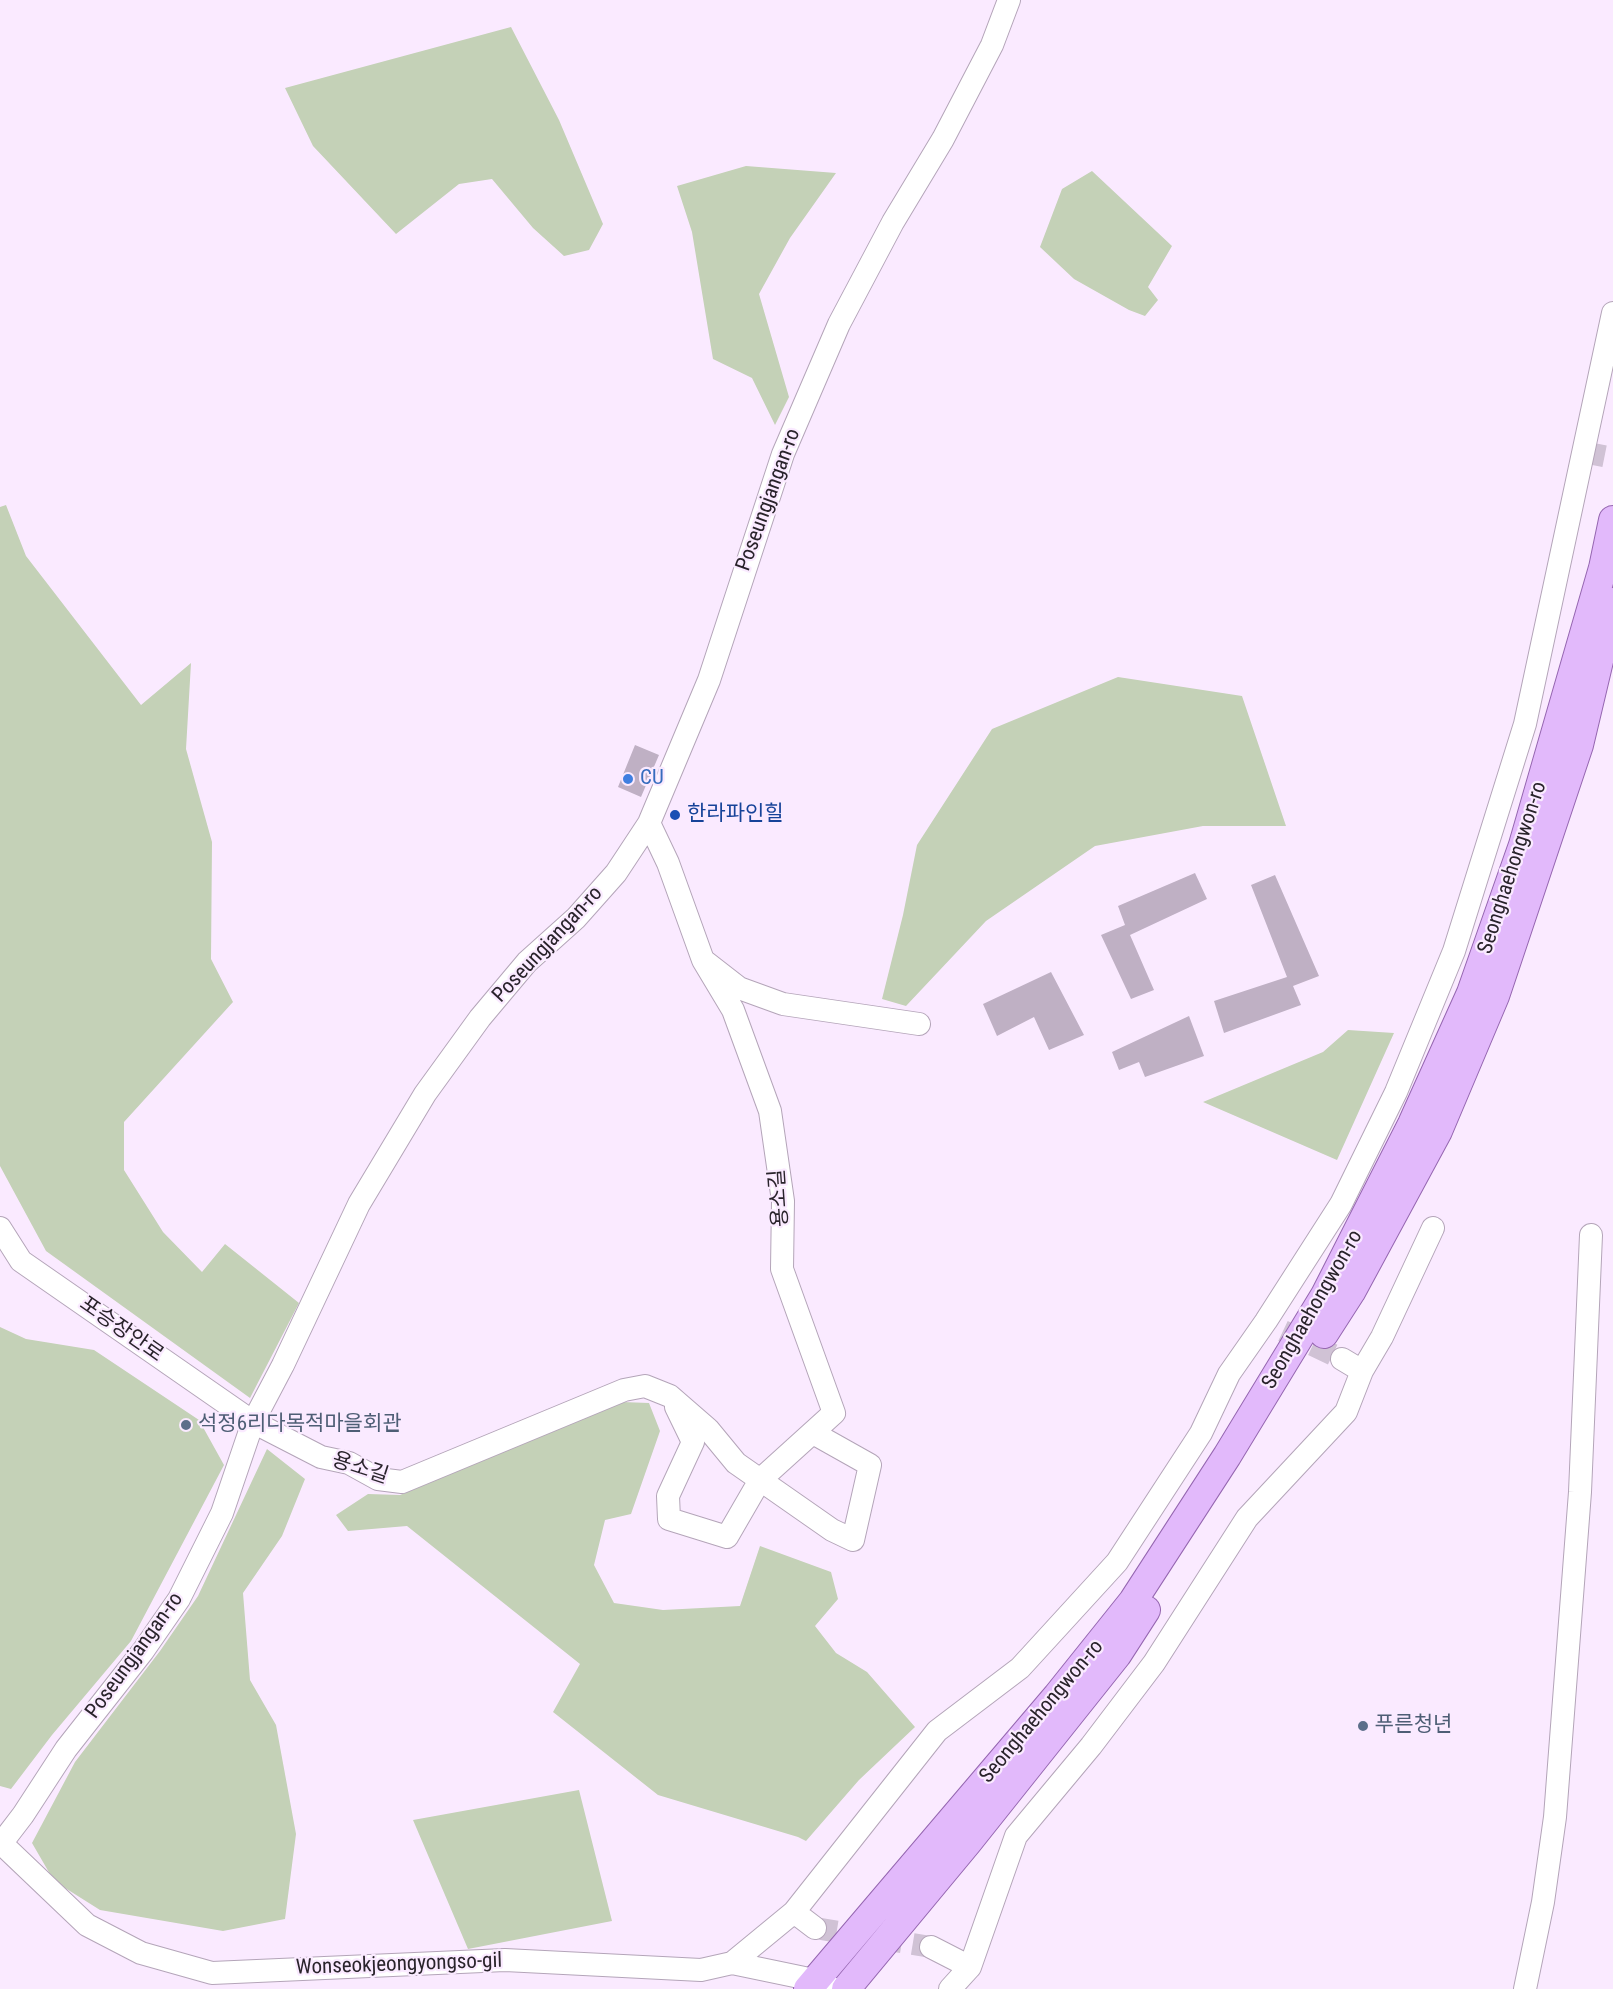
<!DOCTYPE html>
<html>
<head>
<meta charset="utf-8">
<style>
  body { margin:0 }
  canvas { display:block; background:#faeaff }
</style>
</head>
<body>
<canvas width="1613" height="1989"></canvas>
<script>
const ctx = document.querySelector('canvas').getContext('2d');
ctx.lineJoin = 'round';
function fillPath(path, color) { ctx.fillStyle = color; ctx.fill(path, 'evenodd'); }
const shape = rows => new Path2D(rows.map(r => 'M' + r).join(''));
function strokePath(path, color, width, dash) { ctx.strokeStyle = color; ctx.lineWidth = width; ctx.lineCap = dash ? 'butt' : 'round'; ctx.setLineDash(dash || []); ctx.stroke(path); }
function write(font, color, halo, rows, align = 'center') {
  ctx.font = font + ' "Roboto Condensed","Noto Sans KR",sans-serif'; ctx.lineWidth = 4.5; ctx.setLineDash([]); ctx.textBaseline = 'middle'; ctx.strokeStyle = halo; ctx.fillStyle = color; for (const [text, x, y, turn = 0] of rows) {
    ctx.save(); ctx.translate(x, y); ctx.rotate((+turn || 0) * Math.PI / 180); ctx.textAlign = isNaN(turn) ? turn : align; if (halo) ctx.strokeText(text, 0, 0); ctx.fillText(text, 0, 0); ctx.restore();
  }
}
fillPath(shape([
  [511,27,559,120,603,224,589,250,564,256,533,228,492,179,459,184,396,234,313,146,285,88],
  [746,166,836,173,790,238,759,294,789,397,775,425,752,378,713,359,692,232,677,186],
  [1092,171,1172,246,1148,287,1158,300,1145,316,1129,310,1074,279,1040,247,1062,189],
  [6,505,26,556,141,705,191,663,186,749,212,842,211,959,233,1002,124,1122,124,1170,163,1232,202,1272,225,1244,299,1303,250,1398,46,1251,0,1166,0,507],
  [1118,677,1242,696,1286,826,1203,826,1095,846,986,921,906,1006,882,999,903,915,917,845,992,729],
  [1348,1030,1394,1033,1337,1160,1203,1102,1323,1052],
  [0,1327,26,1339,94,1350,199,1420,224,1465,131,1641,52,1735,11,1789,0,1786],
  [622,1402,649,1403,660,1431,631,1514,605,1520,594,1565,614,1603,663,1610,740,1606,760,1546,831,1572,838,1599,815,1626,836,1653,867,1672,915,1727,859,1780,806,1841,798,1837,658,1795,553,1712,580,1664,407,1526,348,1531,336,1515,368,1494,400,1495],
  [267,1449,305,1479,282,1536,243,1593,250,1680,276,1725,296,1834,285,1919,223,1931,100,1910,54,1881,32,1843,75,1762,160,1651,198,1596],
  [579,1790,612,1921,468,1949,413,1820]
]), '#c4d1b7');
fillPath(shape([
  [635,745,659,755,641,797,618,787],
  [1195,873,1207,899,1130,935,1154,990,1131,999,1101,935,1125,925,1118,906],
  [1275,875,1319,976,1293,986,1301,1005,1224,1033,1214,1001,1287,977,1251,885],
  [1051,972,1084,1035,1049,1050,1034,1017,997,1036,983,1004],
  [1189,1016,1204,1056,1145,1077,1139,1062,1119,1070,1112,1052]
]), '#bfb0c4');
strokePath(shape([
  [1583,452,1613,458],
  [1283,1331,1342,1359],
  [815,1928,931,1947]
]), '#d0c2d5', 22, [22, 11]);
const minor = shape([
  [649,823,668,863,703,960,739,988,783,1004,919,1024],
  [0,1228,21,1261,253,1422,321,1457,349,1463,378,1479,402,1482,624,1390,645,1386,670,1396,708,1429,736,1463,832,1530,853,1540,870,1465,813,1433],
  [1342,1359,1362,1371],
  [676,1407,693,1442,668,1496,669,1519,727,1537,760,1480,834,1413,782,1269,783,1201,770,1111,733,1010,703,960],
  [1,1843,87,1925,141,1953,212,1973,505,1960,701,1970,732,1963,814,1980,834,1989],
  [0,1845,23,1815,66,1749,143,1651,179,1599,222,1513,253,1422,283,1365,359,1204,425,1094,480,1018,527,962,576,918,616,873,649,823,709,680,783,454,839,324,893,222,943,139,992,45,1009,0],
  [794,1912,815,1928],
  [931,1947,970,1967],
  [732,1963,794,1912,937,1731,1020,1668,1117,1562,1201,1433,1229,1374,1266,1321,1341,1204,1396,1092,1454,951,1525,724,1613,313],
  [950,1989,970,1967,1016,1836,1091,1746,1154,1663,1247,1518,1346,1412,1362,1371,1382,1337,1433,1228],
  [1525,1989,1543,1902,1555,1817,1580,1492,1591,1235]
]);
const major = shape([
  [1324,1334,1351,1292,1438,1131,1495,996,1579,745,1613,602],
  [808,1989,1057,1696,1133,1601,1227,1456,1325,1295,1412,1124,1471,993,1523,845,1603,568,1613,520],
  [846,1989,968,1842,1117,1655,1146,1610]
]);
strokePath(minor, '#b4a5b9', 24);
strokePath(major, '#9566b0', 30);
strokePath(minor, '#fff', 22);
strokePath(major, '#e2b9fb', 28);
for (const [x, y, r, color] of [
  [628,779,6,"#3f7fe0"],
  [675,815,6,"#1a4fb4"],
  [186,1425,6,"#5c6f8a"],
  [1363,1726,6,"#5c6f8a"]
]) { const dot = new Path2D(); dot.arc(x, y, r, 0, 2 * Math.PI); ctx.fillStyle = color; ctx.fill(dot); strokePath(dot, '#faeaff', 2); }
write('21px', '#29232b', '#faeaff', [
  ["Poseungjangan-ro",769,500,-70],
  ["Seonghaehongwon-ro",1513,868,-72],
  ["Poseungjangan-ro",548,945,-47],
  ["용소길",780,1198,-94],
  ["Seonghaehongwon-ro",1313,1310,-60],
  ["포승장안로",121,1330,35],
  ["용소길",360,1469,18],
  ["Poseungjangan-ro",135,1656,-54],
  ["Seonghaehongwon-ro",1042,1712,-50],
  ["Wonseokjeongyongso-gil",399,1965,-2]
]);
write('21px', '#366cbe', '#faeaff', [
  ["CU",640,779]
], 'left');
write('21px', '#164399', '#faeaff', [
  ["한라파인힐",687,815]
], 'left');
write('21px', '#4e5e75', '#faeaff', [
  ["석정6리다목적마을회관",198,1425],
  ["푸른청년",1375,1726]
], 'left');
</script>
</body>
</html>
